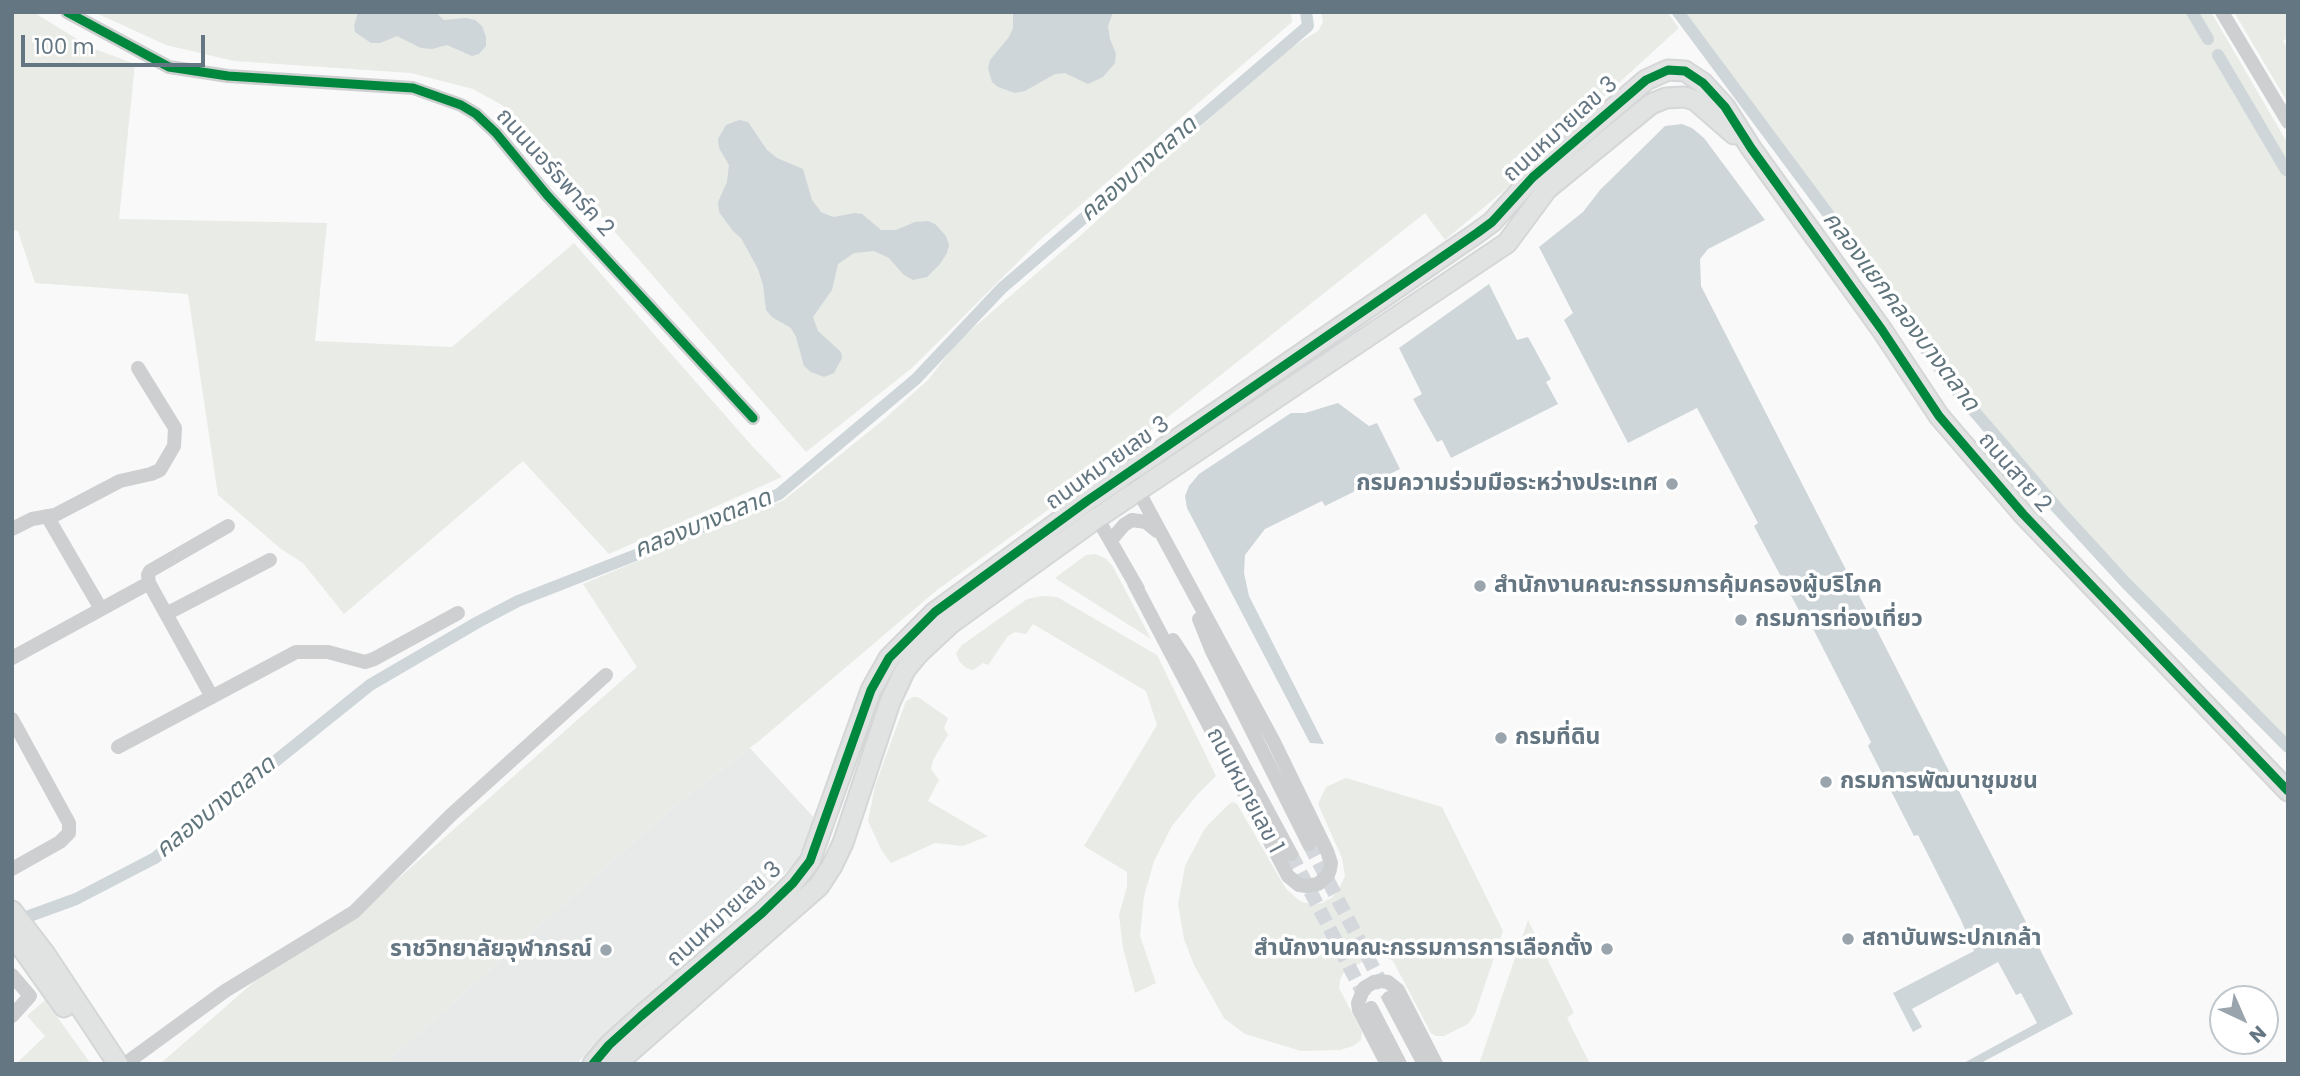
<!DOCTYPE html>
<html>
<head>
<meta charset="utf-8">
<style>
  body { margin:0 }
  #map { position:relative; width:2300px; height:1076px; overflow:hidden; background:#f9f9f9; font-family:Poppins,sans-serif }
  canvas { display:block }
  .frame { position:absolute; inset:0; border:14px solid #657683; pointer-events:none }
  .north { position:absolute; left:2209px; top:985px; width:70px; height:70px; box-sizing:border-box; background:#fff; border:2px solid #c1c8cd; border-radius:50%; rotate:136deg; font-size:19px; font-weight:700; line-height:28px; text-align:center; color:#657683 }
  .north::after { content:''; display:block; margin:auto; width:24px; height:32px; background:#99a4ac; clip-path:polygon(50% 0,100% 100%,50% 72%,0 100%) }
  .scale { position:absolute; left:21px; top:35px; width:184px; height:32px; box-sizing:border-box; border:4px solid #657683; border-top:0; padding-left:9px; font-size:21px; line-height:24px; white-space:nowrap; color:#657683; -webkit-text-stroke:5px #fff; paint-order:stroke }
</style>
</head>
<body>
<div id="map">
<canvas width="2300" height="1076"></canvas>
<div class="frame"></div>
<div class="north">N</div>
<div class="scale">100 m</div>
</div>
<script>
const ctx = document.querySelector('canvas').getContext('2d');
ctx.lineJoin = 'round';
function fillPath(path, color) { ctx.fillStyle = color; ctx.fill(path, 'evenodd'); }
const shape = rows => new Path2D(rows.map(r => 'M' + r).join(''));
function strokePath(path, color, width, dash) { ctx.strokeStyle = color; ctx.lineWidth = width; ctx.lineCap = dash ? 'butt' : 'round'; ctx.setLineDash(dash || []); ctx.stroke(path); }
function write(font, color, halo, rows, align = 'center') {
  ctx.font = font + ' Poppins,"Noto Sans Thai",sans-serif'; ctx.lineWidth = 7; ctx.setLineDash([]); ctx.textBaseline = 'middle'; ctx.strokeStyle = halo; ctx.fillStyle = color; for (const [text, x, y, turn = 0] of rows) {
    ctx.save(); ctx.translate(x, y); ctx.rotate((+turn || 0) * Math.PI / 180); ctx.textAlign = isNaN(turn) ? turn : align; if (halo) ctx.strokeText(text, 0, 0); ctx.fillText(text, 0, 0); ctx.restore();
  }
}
fillPath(shape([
  [750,748,816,820,801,858,576,1064,384,1064,674,806]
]), '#e8e9e9');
fillPath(shape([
  [12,12,33,12,92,48,135,64,119,219,327,223,315,341,452,347,574,243,752,446,782,477,609,554,523,461,344,614,303,563,281,549,218,495,188,294,35,283,18,231,12,229],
  [94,12,1291,12,1292,22,1040,240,912,368,806,452,535,140,502,105,473,89,411,73,234,61,166,45],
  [1321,12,1667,12,1679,28,1575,123,1544,157,1445,240,1425,213,1081,486,937,590,759,741,674,806,384,1064,160,1064,263,974,356,916,637,667,583,584,784,500,882,421,928,380,958,341,1080,236,1283,52,1318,31,1323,22],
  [1681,12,2211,12,2288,144,2288,740,2085,532,2002,437,1950,373],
  [2234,12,2288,12,2288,37,2283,41,2288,49,2288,103],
  [1095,554,1105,558,1112,565,1151,639,1055,578,1086,555],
  [1042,596,1057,597,1157,655,1216,776,1197,795,1172,826,1154,861,1144,896,1140,936,1156,983,1135,993,1123,948,1119,915,1127,887,1127,872,1084,846,1157,725,1146,691,1033,624,1026,634,1015,632,1008,636,988,665,983,663,973,670,966,668,959,661,956,653,962,645,1027,599],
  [913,697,918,697,948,718,944,728,948,735,933,760,931,769,939,780,928,801,988,836,963,846,935,843,891,863,882,851,868,821,875,786,906,701],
  [1346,778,1442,807,1503,931,1475,1014,1468,1024,1444,1036,1436,1036,1431,1033,1393,961,1384,956,1376,956,1354,966,1344,972,1340,980,1339,988,1362,1032,1361,1040,1353,1046,1340,1050,1301,1051,1245,1034,1224,1018,1194,965,1184,939,1178,904,1185,866,1205,828,1229,804,1233,802,1237,804,1286,889,1300,901,1312,905,1322,903,1331,898,1338,891,1345,876,1342,858,1318,804,1326,787],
  [1528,920,1574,1013,1567,1018,1590,1064,1479,1064],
  [45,1000,91,1064,16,1064,45,1036,27,1016]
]), '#e8ebe6');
fillPath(shape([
  [358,12,435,12,444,20,466,18,475,20,482,26,486,37,486,46,479,54,472,56,447,45,432,49,421,48,397,36,380,43,371,43,355,32,354,26],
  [1013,12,1113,12,1108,26,1110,39,1116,54,1115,63,1103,77,1088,84,1065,73,1055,74,1025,91,1015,93,998,87,992,82,988,68,990,60,1009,37,1013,28],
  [739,120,748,122,767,150,777,158,803,169,812,200,821,212,828,215,834,217,855,213,862,214,881,230,896,230,915,222,928,221,935,224,946,236,949,245,947,253,940,264,927,277,913,280,904,275,889,258,874,251,854,253,838,264,832,290,813,317,818,331,841,352,842,358,834,373,824,377,811,372,804,366,796,337,791,328,772,317,766,310,763,285,758,269,741,238,733,231,719,212,718,202,727,182,729,165,719,148,718,139,726,125],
  [1682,124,1692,128,1704,138,1765,220,1708,249,1700,259,1701,286,2073,1014,1979,1064,1962,1064,2037,1023,2021,993,2016,995,1998,962,1912,1009,1922,1027,1913,1032,1893,993,1974,951,1961,920,1918,835,1914,836,1868,746,1871,742,1806,615,1802,616,1754,526,1758,523,1697,408,1628,443,1564,320,1573,313,1539,247,1583,212,1600,190,1665,126],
  [1489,284,1517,340,1528,337,1551,379,1546,382,1558,404,1451,458,1442,440,1437,442,1413,399,1422,394,1399,348],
  [1338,403,1369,426,1377,423,1400,469,1325,506,1322,501,1265,529,1245,555,1244,573,1249,596,1324,744,1310,743,1187,508,1185,496,1189,486,1199,474,1291,413,1305,413]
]), '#ced6d9');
strokePath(shape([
  [1678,12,1846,238,1950,383,2058,509,2126,583,2288,747],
  [2192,12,2208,39],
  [2218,55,2286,170],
  [13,922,76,899,155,858,370,685,478,622,518,601,651,549,779,494,916,379,1002,288,1308,26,1306,12]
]), '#ced6d9', 12);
strokePath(shape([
  [1309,844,1389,998],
  [1291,854,1367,1001]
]), '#d4d8dc', 14, [14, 7]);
const secondary = shape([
  [12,911,45,954,118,1064],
  [12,934,64,1007],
  [593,1064,609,1045,641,1016,762,913,793,883,810,861,871,690,889,658,935,612,1087,501,1477,233,1492,222,1533,177,1646,80,1668,70,1685,71,1703,83,1725,107,1751,148,1882,330,1939,416,2023,514,2288,791],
  [616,1064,819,886,832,866,843,843,890,702,905,670,919,653,950,624,1097,518,1507,243,1547,189,1651,104,1666,98,1684,97,1695,100,1734,134]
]);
strokePath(secondary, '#d5d6d7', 23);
strokePath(shape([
  [67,12,169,67,228,76,413,88,461,105,476,114,496,133,547,195,753,418],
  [2222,12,2288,122],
  [1092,509,1138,589],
  [47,516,101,609],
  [12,529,32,519,55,515,120,481,151,474,160,470,174,446,175,428,138,368],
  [1111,540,1124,525,1132,520,1146,522,1157,531],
  [149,583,148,575,150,571,228,526],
  [1134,583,1288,876,1299,885,1306,886,1318,884,1328,875,1330,869,1331,863,1327,851,1274,742,1134,483],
  [166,614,270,560],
  [1199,619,1211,649,1309,844],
  [1173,640,1188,663,1291,854],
  [12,658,149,583,212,697],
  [12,719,69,823,69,833,60,842,12,869],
  [118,747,296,652,328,652,365,662,374,659,458,613],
  [12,975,30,996,12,1016],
  [1389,998,1424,1064],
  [1371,1008,1400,1064],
  [125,1064,225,991,354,912,451,815,606,675],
  [1387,1064,1359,1010,1358,1003,1364,988,1374,982,1381,981,1388,982,1398,990,1436,1064]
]), '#cecfd0', 14);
strokePath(secondary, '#e1e2e2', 19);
strokePath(shape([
  [67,12,169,67,228,76,413,88,461,105,476,114,496,133,547,195,753,418],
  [593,1064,609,1045,641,1016,762,913,793,883,810,861,871,690,889,658,935,612,1087,501,1477,233,1492,222,1533,177,1646,80,1668,70,1685,71,1703,83,1725,107,1751,148,1882,330,1939,416,2023,514,2288,791]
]), '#00873e', 9);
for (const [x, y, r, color] of [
  [1672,484,7,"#99a4ac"],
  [1480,586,7,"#99a4ac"],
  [1741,620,7,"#99a4ac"],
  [1501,738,7,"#99a4ac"],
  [1826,782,7,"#99a4ac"],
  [1848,939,7,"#99a4ac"],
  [1607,949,7,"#99a4ac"],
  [606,950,7,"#99a4ac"]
]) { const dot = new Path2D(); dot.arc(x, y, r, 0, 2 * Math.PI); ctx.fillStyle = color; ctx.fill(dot); strokePath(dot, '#fff', 2.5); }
write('23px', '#657683', '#fff', [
  ["ถนนหมายเลข 3",1561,130,-42],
  ["ถนนนอร์ธพาร์ค 2",554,173,48],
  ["ถนนหมายเลข 3",1108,464,-35],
  ["ถนนสาย 2",2014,473,49],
  ["ถนนหมายเลข 1",1244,791,62],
  ["ถนนหมายเลข 3",725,915,-42]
]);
write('bold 23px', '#657683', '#fff', [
  ["กรมความร่วมมือระหว่างประเทศ",1658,484,"right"],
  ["สำนักงานคณะกรรมการคุ้มครองผู้บริโภค",1494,586],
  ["กรมการท่องเที่ยว",1755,620],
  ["กรมที่ดิน",1515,738],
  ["กรมการพัฒนาชุมชน",1840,782],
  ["สถาบันพระปกเกล้า",1862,939],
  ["สำนักงานคณะกรรมการการเลือกตั้ง",1593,949,"right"],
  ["ราชวิทยาลัยจุฬาภรณ์",592,950,"right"]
], 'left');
write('italic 24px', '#60757c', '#fff', [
  ["คลองบางตลาด",1139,170,-41],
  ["คลองแยกคลองบางตลาด",1900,312,53],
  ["คลองบางตลาด",703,525,-22],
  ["คลองบางตลาด",216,808,-39]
]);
</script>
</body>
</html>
